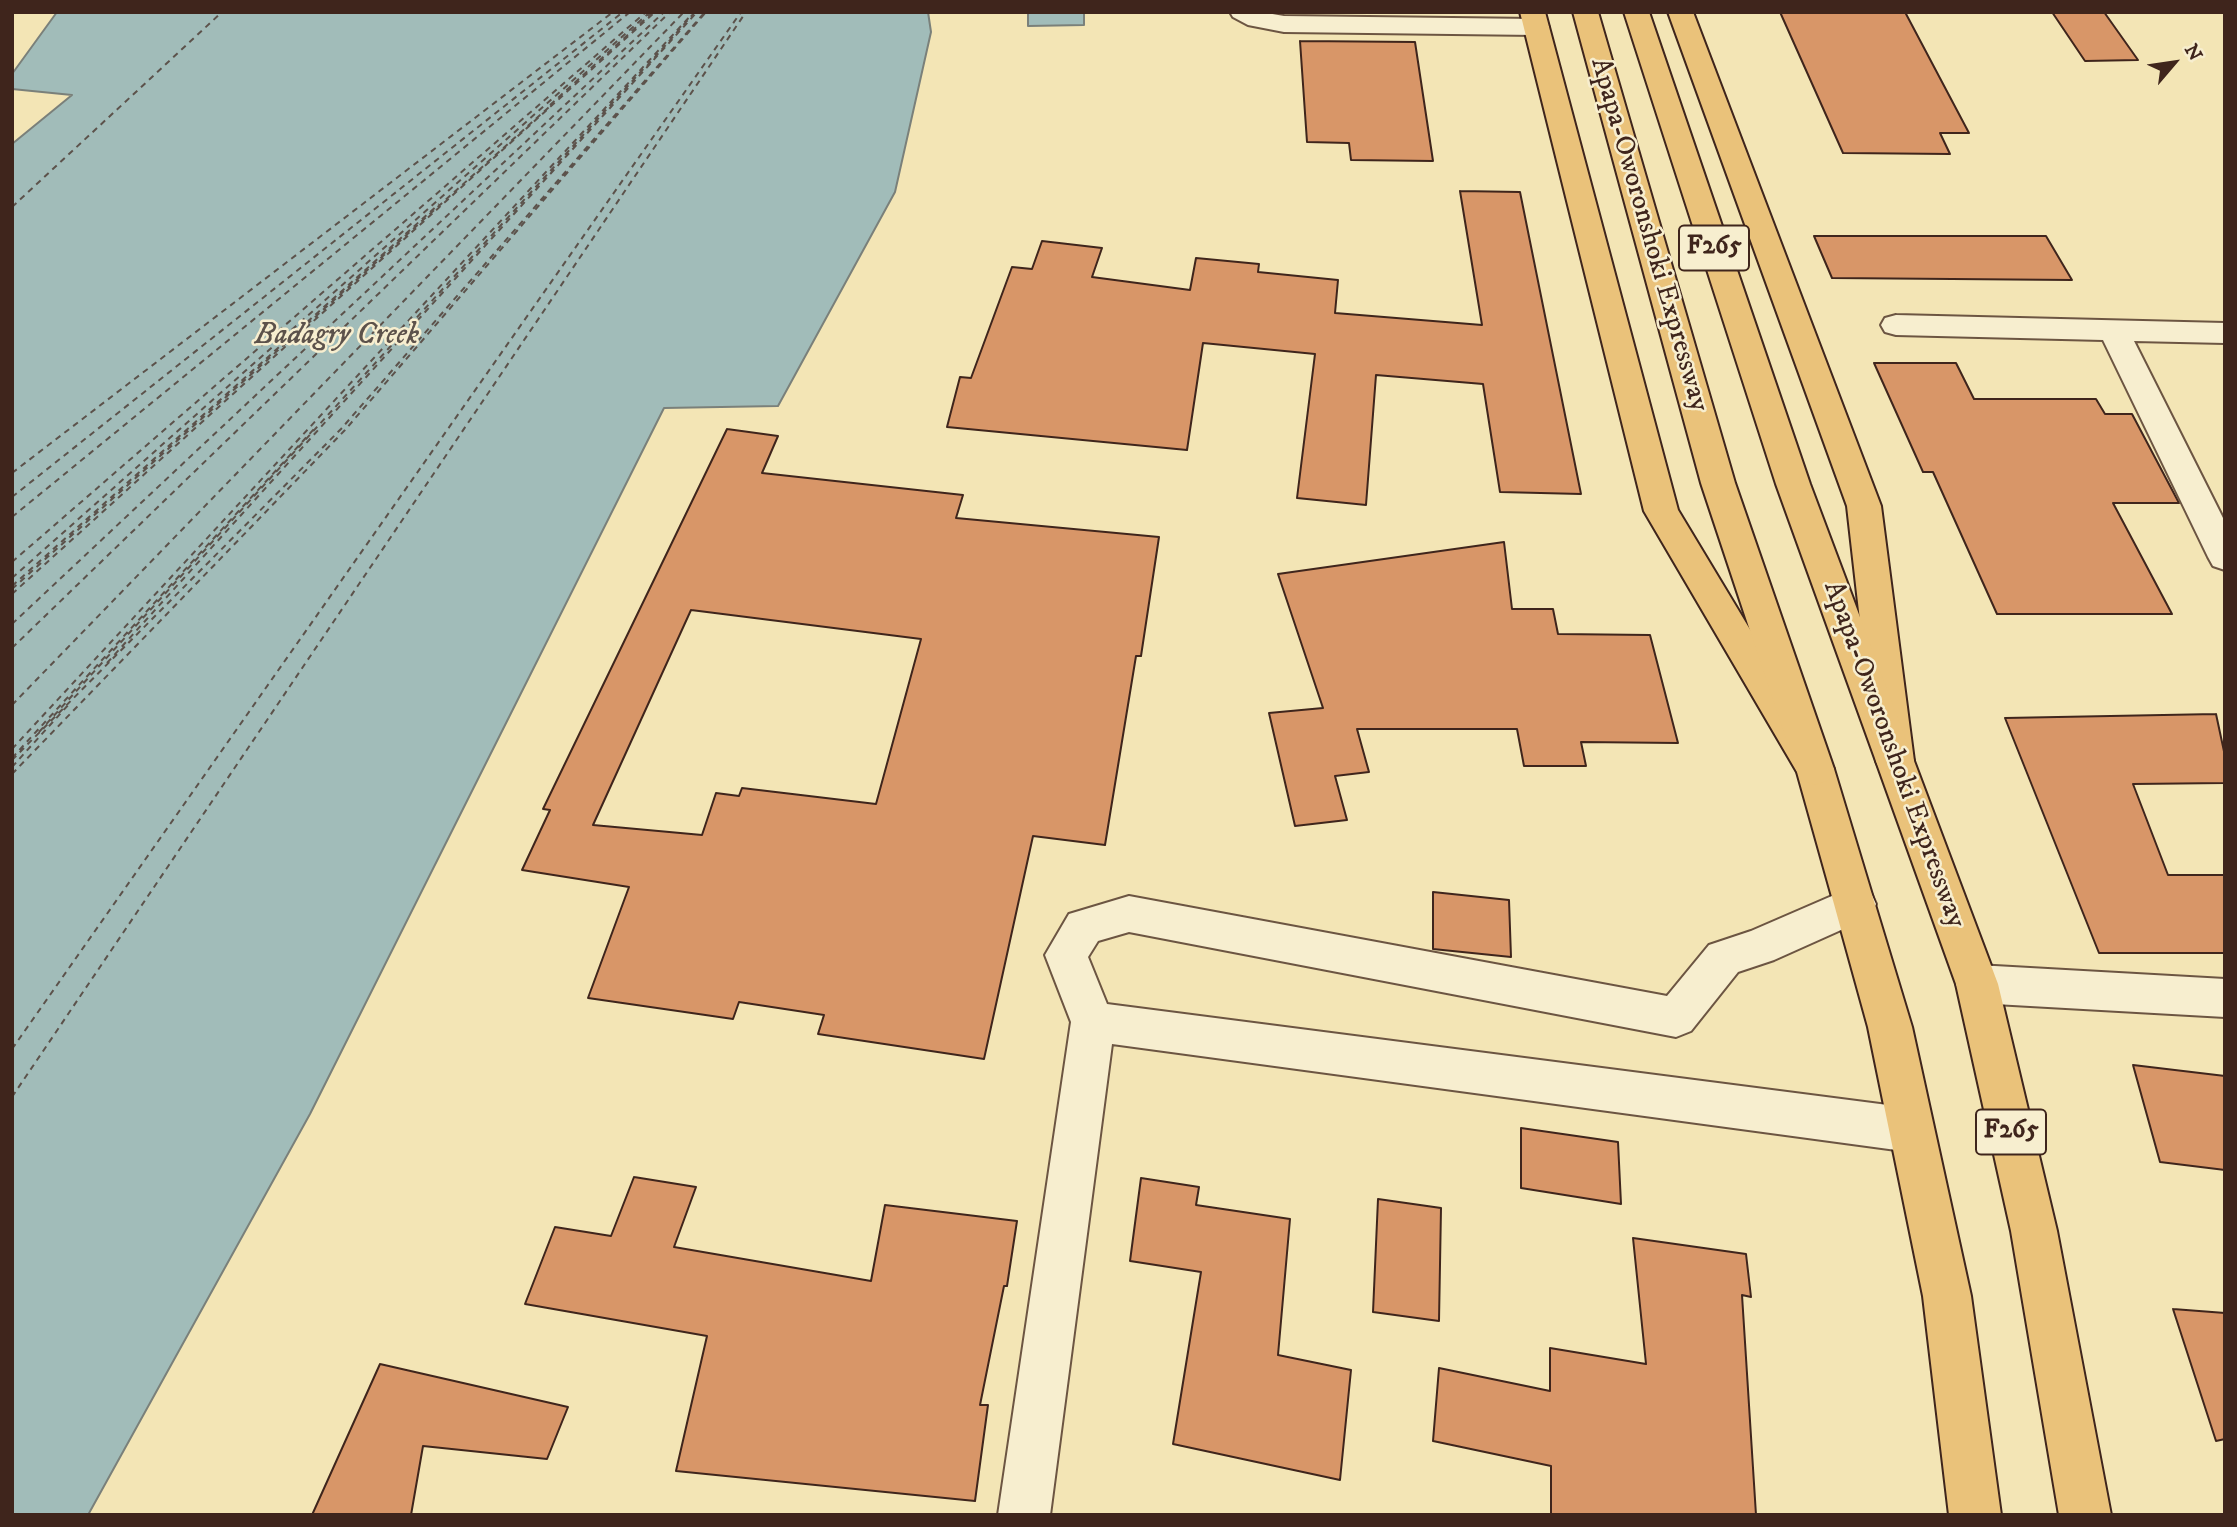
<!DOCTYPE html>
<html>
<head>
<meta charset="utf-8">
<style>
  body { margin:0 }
  #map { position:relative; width:2237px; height:1527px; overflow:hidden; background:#f3e5b5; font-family:"IM FELL DW Pica",serif }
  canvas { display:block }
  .frame { position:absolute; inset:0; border:14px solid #3f251c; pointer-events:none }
  .north { position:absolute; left:2139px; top:28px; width:70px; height:70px; -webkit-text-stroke:5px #f7eecf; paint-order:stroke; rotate:61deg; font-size:19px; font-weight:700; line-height:28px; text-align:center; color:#3f251c }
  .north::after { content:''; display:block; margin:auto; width:24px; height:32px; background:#3f251c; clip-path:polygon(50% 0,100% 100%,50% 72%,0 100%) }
</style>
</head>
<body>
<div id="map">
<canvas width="2237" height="1527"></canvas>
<div class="frame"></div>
<div class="north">N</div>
</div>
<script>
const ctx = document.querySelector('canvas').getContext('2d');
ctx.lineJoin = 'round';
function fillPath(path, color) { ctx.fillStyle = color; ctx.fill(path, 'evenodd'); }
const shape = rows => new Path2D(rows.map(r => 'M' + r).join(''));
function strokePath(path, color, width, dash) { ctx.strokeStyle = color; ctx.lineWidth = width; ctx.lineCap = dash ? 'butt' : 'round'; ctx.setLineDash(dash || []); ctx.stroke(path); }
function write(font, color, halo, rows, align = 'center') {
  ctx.font = font + ' "IM FELL DW Pica",serif'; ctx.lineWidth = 5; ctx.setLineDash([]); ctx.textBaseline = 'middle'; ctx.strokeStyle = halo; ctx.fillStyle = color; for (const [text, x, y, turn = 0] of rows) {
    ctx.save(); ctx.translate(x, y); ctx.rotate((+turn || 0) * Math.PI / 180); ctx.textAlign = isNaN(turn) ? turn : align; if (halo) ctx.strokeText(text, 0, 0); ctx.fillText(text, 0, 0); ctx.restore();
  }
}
const water = shape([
  [57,12,928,12,931,32,895,192,778,406,664,408,310,1114,88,1515,12,1515,12,144,72,95,12,89,12,74,57,12],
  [1028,12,1084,12,1084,25,1028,26,1028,12]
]);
fillPath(water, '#a1bcb9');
strokePath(water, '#7a807a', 2);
strokePath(shape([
  [647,66,695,12],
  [550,105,653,12],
  [12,207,222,12],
  [12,473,613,12],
  [12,497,623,12],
  [12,517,630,12],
  [12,562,646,12],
  [12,578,650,12],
  [12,586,439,204],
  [12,589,549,107],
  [12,594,655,12],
  [12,624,664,12],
  [12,648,670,12],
  [107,663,697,12],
  [12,705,684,12],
  [39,732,646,66],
  [12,749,694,12],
  [12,758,314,429],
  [12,760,341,429,705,12],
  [12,767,70,703],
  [12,774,345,430,706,12],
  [12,1049,741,12],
  [12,1097,746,12]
]), '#5c524b', 2, [6, 5]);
const building = shape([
  [1780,12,1905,12,1969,133,1940,133,1950,154,1843,153,1780,12],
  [2052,12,2104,12,2138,60,2085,61,2052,12],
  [1300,41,1415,42,1433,161,1351,160,1349,143,1307,142,1300,41],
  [1460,191,1520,192,1581,494,1500,492,1483,384,1376,375,1366,505,1297,498,1315,354,1203,343,1187,450,947,427,960,377,971,378,1012,267,1032,269,1042,241,1102,248,1092,277,1190,290,1196,258,1259,264,1258,272,1338,280,1335,313,1482,325,1460,191],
  [1814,236,2046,236,2072,280,1832,278,1814,236],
  [1874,363,1956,363,1974,399,2096,399,2105,414,2132,414,2179,503,2113,503,2172,614,1997,614,1933,472,1923,472,1874,363],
  [727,429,778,436,762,473,963,495,956,518,1159,537,1141,656,1136,656,1105,845,1033,836,984,1059,818,1034,824,1015,739,1002,733,1019,588,998,629,887,522,870,550,810,543,809,727,429],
  [691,610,921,639,876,804,742,788,739,796,716,793,702,835,593,825,691,610],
  [1504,542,1512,609,1553,609,1558,634,1650,635,1678,743,1581,742,1586,766,1524,766,1517,729,1357,729,1369,772,1335,776,1347,820,1295,826,1269,713,1323,708,1278,574,1504,542],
  [2216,714,2225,756,2225,783,2133,784,2168,875,2225,875,2225,953,2099,953,2005,718,2216,714],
  [1433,892,1509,900,1511,957,1433,949,1433,892],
  [2133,1065,2225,1076,2225,1170,2160,1162,2133,1065],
  [1521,1128,1618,1142,1621,1204,1521,1188,1521,1128],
  [634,1177,696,1187,674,1247,871,1281,885,1205,1017,1221,1007,1286,1004,1286,980,1405,988,1405,975,1501,676,1471,707,1336,525,1304,555,1227,611,1236,634,1177],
  [1141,1178,1199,1187,1196,1205,1290,1219,1278,1355,1351,1370,1340,1480,1173,1444,1201,1272,1130,1261,1141,1178],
  [1378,1199,1441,1208,1439,1321,1373,1312,1378,1199],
  [1633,1238,1746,1254,1751,1297,1742,1295,1756,1515,1551,1515,1551,1466,1433,1441,1439,1368,1550,1391,1550,1348,1646,1364,1633,1238],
  [2173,1309,2225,1313,2225,1439,2216,1441,2173,1309],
  [380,1364,568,1407,547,1459,423,1446,411,1515,312,1515,380,1364]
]);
fillPath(building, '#d89668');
strokePath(building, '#3f251c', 2);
const minor = shape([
  [1230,12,1261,12,1284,16,1536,19,1545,22,1549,27,1545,32,1536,35,1284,32,1248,25,1233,17,1230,12],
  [1896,315,2225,323,2225,343,2134,341,2225,522,2225,570,2213,566,2208,557,2103,340,1896,335,1885,332,1881,325,1885,318,1896,315],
  [1855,886,1870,891,1876,904,1870,917,1774,960,1738,972,1691,1031,1676,1037,1129,932,1098,941,1088,957,1107,1004,1911,1108,1927,1115,1934,1130,1927,1145,1911,1152,1112,1044,1050,1515,998,1515,1071,1022,1045,955,1069,914,1129,896,1667,996,1709,945,1751,931,1855,886],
  [1977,965,2225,979,2225,1017,1977,1003,1962,998,1956,984,1962,970,1977,965]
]);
const major = shape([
  [1520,12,1545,12,1678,510,1834,769,1912,1027,1971,1296,2001,1515,1949,1515,1923,1296,1868,1027,1834,904,1797,772,1644,511,1520,12],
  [1668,12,1693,12,1881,506,1914,761,1998,984,2057,1231,2111,1515,2059,1515,2011,1231,1956,984,1876,761,1847,506,1668,12]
]);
const highway = shape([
  [1573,12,1598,12,1735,483,1834,769,1829,780,1815,785,1801,780,1796,769,1701,483,1573,12],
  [1624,12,1649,12,1810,484,1914,761,1909,772,1895,777,1881,772,1876,761,1776,484,1624,12]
]);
strokePath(minor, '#6c5542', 4);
strokePath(major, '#3f251c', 4);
strokePath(highway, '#3f251c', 4);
fillPath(minor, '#f7eecf');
fillPath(major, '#eac27a');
fillPath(highway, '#eac27a');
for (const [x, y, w] of [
  [1714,248,70],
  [2011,1132,70]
]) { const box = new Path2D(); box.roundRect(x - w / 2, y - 22.5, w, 45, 5); ctx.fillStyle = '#f7eecf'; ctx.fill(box); strokePath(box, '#3f251c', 2); }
write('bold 26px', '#3f251c', null, [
  ["F265",1714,248],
  ["F265",2011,1132]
]);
write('28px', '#3f251c', '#f7eecf', [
  ["Apapa-Oworonshoki Expressway",1648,235,74],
  ["Apapa-Oworonshoki Expressway",1893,755,70]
]);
write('italic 30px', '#5c524b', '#f7eecf', [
  ["Badagry Creek",337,337]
]);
</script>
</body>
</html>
